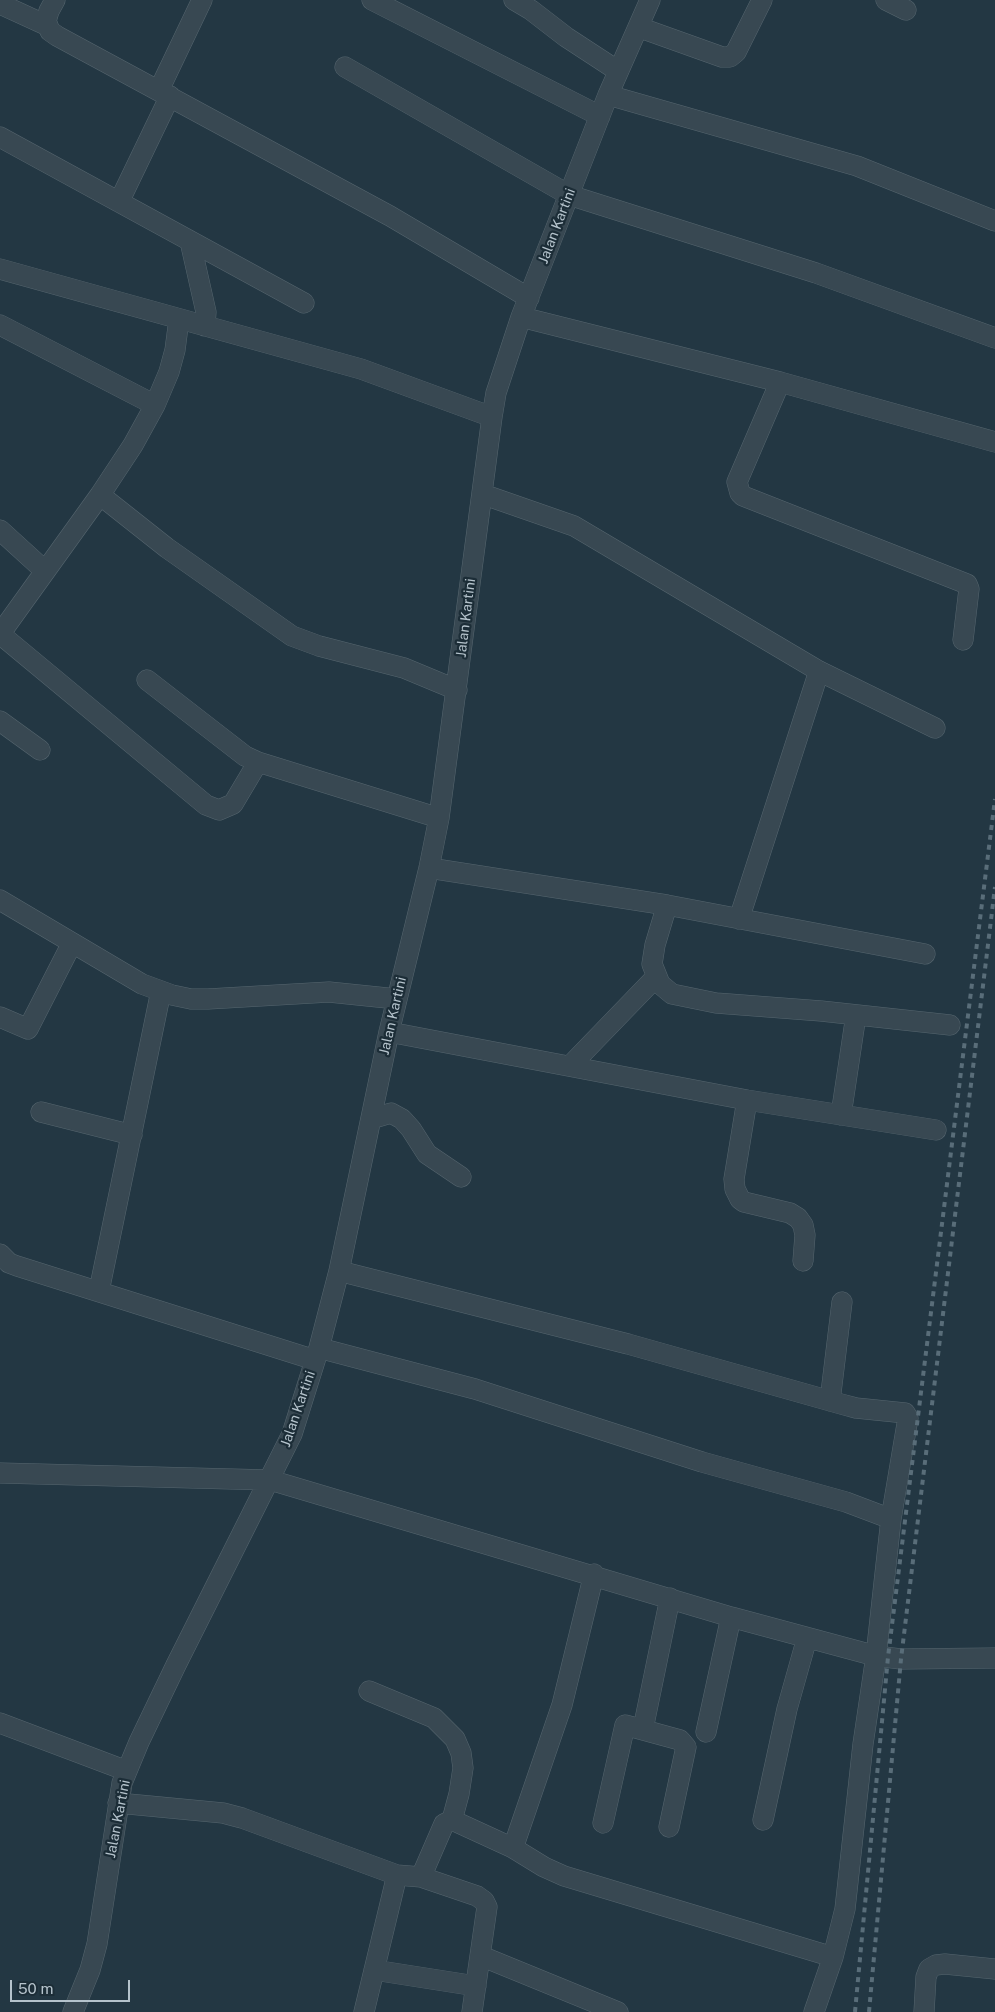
<!DOCTYPE html>
<html>
<head>
<meta charset="utf-8">
<style>
  body { margin:0 }
  #map { position:relative; width:995px; height:2012px; overflow:hidden; background:#233743; font-family:"Public Sans",sans-serif }
  canvas { display:block }
  .scale { position:absolute; left:10px; top:1980px; width:120px; height:22px; box-sizing:border-box; border:2px solid #b5c3cc; border-top:0; padding-left:6px; font-size:15px; line-height:18px; white-space:nowrap; color:#b5c3cc; -webkit-text-stroke:4px #1c2d37; paint-order:stroke }
</style>
</head>
<body>
<div id="map">
<canvas width="995" height="2012"></canvas>
<div class="scale">50 m</div>
</div>
<script>
const ctx = document.querySelector('canvas').getContext('2d');
ctx.lineJoin = 'round';
const shape = rows => new Path2D(rows.map(r => 'M' + r).join(''));
function strokePath(path, color, width, dash) { ctx.strokeStyle = color; ctx.lineWidth = width; ctx.lineCap = dash ? 'butt' : 'round'; ctx.setLineDash(dash || []); ctx.stroke(path); }
function write(font, color, halo, rows, align = 'center') {
  ctx.font = font + ' "Public Sans",sans-serif'; ctx.lineWidth = 4.5; ctx.setLineDash([]); ctx.textBaseline = 'middle'; ctx.strokeStyle = halo; ctx.fillStyle = color; for (const [text, x, y, turn = 0] of rows) {
    ctx.save(); ctx.translate(x, y); ctx.rotate((+turn || 0) * Math.PI / 180); ctx.textAlign = isNaN(turn) ? turn : align; if (halo) ctx.strokeText(text, 0, 0); ctx.fillText(text, 0, 0); ctx.restore();
  }
}
const minor = shape([
  [55,0,49,11,46,21,50,31,57,36,390,216,529,298],
  [372,0,600,116],
  [514,0,531,10,566,37,618,71],
  [886,0,906,10],
  [0,4,48,26],
  [638,27,722,57,730,57,736,52,762,0],
  [345,67,569,195,816,273,995,338],
  [159,90,202,0],
  [608,95,857,166,995,221],
  [0,137,304,303],
  [119,202,170,96],
  [190,241,206,312,205,326],
  [0,269,361,369,492,417],
  [521,317,780,382,995,442],
  [0,325,155,405],
  [780,382,737,482,740,493,743,496,967,584,969,589,963,640],
  [482,494,574,526,819,671,935,728],
  [100,495,167,548,292,636,319,646,404,668,457,690],
  [0,530,45,571],
  [0,634,100,495,133,445,155,405,169,372,175,350,179,319],
  [0,634,206,805,219,810,233,804,258,762],
  [147,680,245,756,258,762,439,818],
  [0,721,40,750],
  [429,868,667,905,925,954],
  [0,900,142,984,172,995,191,999,208,999,329,992,397,999],
  [667,905,655,945,652,964,660,984,672,994,716,1003,821,1011,950,1025],
  [739,919,819,671],
  [0,1017,28,1029,72,943],
  [389,1032,747,1100,936,1130],
  [570,1066,656,977],
  [747,1100,734,1179,735,1189,740,1199,744,1202,790,1213,798,1218,803,1225,805,1235,803,1261],
  [41,1112,132,1135],
  [841,1115,856,1015],
  [371,1119,391,1113,402,1119,411,1129,427,1154,461,1177],
  [0,1254,9,1263,17,1266,315,1360],
  [339,1271,628,1344,841,1404,856,1408,905,1413,908,1418,891,1519,876,1656,863,1744,845,1909,833,1957,814,2012],
  [99,1291,161,991],
  [319,1348,475,1389,702,1462,846,1502,891,1519],
  [830,1401,842,1302],
  [0,1473,270,1480,731,1617,876,1656,901,1659,995,1658],
  [369,1691,434,1718,455,1739,461,1753,463,1768,459,1794,452,1820],
  [0,1723,127,1771],
  [643,1729,670,1598],
  [706,1732,731,1617],
  [118,1803,223,1813,242,1818,397,1875,421,1877,477,1896,484,1901,487,1907,472,2012],
  [763,1820,787,1709,807,1638],
  [603,1823,625,1725,680,1740,686,1747,669,1827],
  [513,1848,562,1705,594,1574],
  [421,1877,444,1824,452,1820,513,1848,544,1867,564,1876,833,1957],
  [481,1956,618,2012],
  [374,1970,476,1986],
  [73,2012,90,1970,97,1944,122,1783,139,1742,176,1665,292,1434,319,1348,339,1271,389,1032,429,868,439,818,492,417,496,393,521,317,608,95,650,0],
  [364,2012,397,1875],
  [924,2012,926,1977,929,1969,936,1965,945,1964,995,1969]
]);
strokePath(minor, '#56666f', 21);
strokePath(minor, '#384852', 20);
strokePath(shape([
  [855,2012,888,1657,995,799],
  [869,2012,901,1659,995,887]
]), '#596d79', 4, [5, 5]);
write('14px', '#b5c3cc', '#1c2d37', [
  ["Jalan Kartini",557,226,-69],
  ["Jalan Kartini",466,618,-83],
  ["Jalan Kartini",393,1016,-77],
  ["Jalan Kartini",298,1409,-71],
  ["Jalan Kartini",118,1819,-79]
]);
</script>
</body>
</html>
